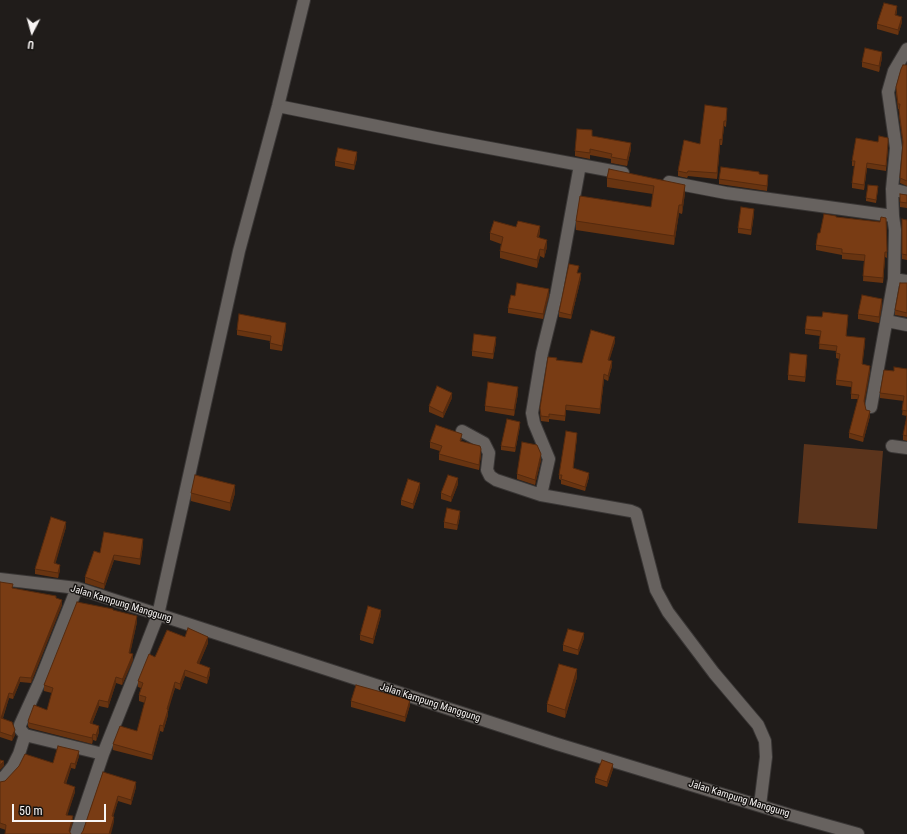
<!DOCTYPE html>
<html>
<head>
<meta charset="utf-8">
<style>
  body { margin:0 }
  #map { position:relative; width:907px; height:834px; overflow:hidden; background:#201c1a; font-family:"Roboto Condensed",sans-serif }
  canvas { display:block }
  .north { position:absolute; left:12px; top:12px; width:40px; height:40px; -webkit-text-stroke:3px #161311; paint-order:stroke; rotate:186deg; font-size:11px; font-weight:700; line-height:16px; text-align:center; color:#f7f4f3 }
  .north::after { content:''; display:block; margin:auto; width:14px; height:18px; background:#f7f4f3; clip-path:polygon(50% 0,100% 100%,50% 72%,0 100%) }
  .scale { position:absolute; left:12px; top:804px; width:94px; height:18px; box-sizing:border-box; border:2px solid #f7f4f3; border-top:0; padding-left:5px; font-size:12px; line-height:14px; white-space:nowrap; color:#f7f4f3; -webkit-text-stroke:3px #161311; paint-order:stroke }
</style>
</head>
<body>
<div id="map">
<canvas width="907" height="834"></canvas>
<div class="north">U</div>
<div class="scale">50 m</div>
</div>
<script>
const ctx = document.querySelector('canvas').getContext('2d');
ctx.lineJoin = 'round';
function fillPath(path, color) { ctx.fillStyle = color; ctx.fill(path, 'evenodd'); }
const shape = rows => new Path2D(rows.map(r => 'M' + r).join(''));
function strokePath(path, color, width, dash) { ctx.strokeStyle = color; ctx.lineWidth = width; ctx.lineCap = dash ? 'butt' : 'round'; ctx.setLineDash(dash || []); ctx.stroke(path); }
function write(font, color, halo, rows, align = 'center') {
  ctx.font = font + ' "Roboto Condensed",sans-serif'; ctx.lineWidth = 3; ctx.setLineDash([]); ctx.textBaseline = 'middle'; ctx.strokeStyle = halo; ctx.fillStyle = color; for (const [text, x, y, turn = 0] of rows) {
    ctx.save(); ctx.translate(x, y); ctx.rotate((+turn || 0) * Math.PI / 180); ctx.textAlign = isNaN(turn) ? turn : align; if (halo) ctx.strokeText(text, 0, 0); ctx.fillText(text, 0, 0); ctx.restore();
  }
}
fillPath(shape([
  [804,444,883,451,877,529,798,523]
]), '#5b341c');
const minor = shape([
  [907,49,894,71,888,92,896,148,892,189,893,216,895,230,894,279,907,281],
  [278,106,436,138,623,173],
  [669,182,726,193,893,216],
  [892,189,907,193],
  [887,321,907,325],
  [871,407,894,279],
  [462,431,484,443,489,453,487,470,490,476,496,480,541,495,631,511,636,513,656,590,668,612,714,673,758,725,765,741,766,757,760,805],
  [892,446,907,448],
  [541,495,549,459,534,423,532,413,542,353,556,296,580,165],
  [0,579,77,588,557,744,790,815,858,834],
  [77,588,40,681,20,725,20,729,25,735,103,754],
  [0,780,5,776,13,766,19,754,25,735],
  [76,834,103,754,137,669,158,615,239,251,278,106,304,0]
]);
strokePath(minor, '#393635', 14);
strokePath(minor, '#67625f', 12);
fillPath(shape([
  [897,12,896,15,902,22,898,35,877,29,877,24],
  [882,58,879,72,862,67,862,62],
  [907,65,907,186,900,183,903,145,899,115,899,109,898,109,896,93,896,87],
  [727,113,726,127,724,126,722,145,720,145,717,179,688,176,687,178,678,176,678,171,700,144],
  [592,136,631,149,627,166,611,163,611,159,590,155,590,159,575,156,575,151],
  [888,148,886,171,867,168,864,190,852,188,852,183,855,166,852,166,852,161],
  [357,158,354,170,335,166,335,161],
  [609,169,685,193,682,214,679,213,674,245,576,230,576,221,651,207,653,194,607,187,607,178],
  [759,174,768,180,767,191,719,184,719,179],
  [878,189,876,203,866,201,866,198],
  [900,194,907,195,907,208,900,207],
  [754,214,751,235,738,233,738,228],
  [836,217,880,222,886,218,887,258,885,257,883,283,863,281,864,261,842,259,842,255,816,250,816,245,820,233],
  [902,219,907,220,907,260,902,259],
  [490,233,540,233,538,238,547,247,544,258,540,256,537,268,500,258,500,251,501,244,490,240],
  [579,271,578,273,581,278,571,319,559,317,559,312],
  [907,283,907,317,895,315,895,310],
  [549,295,543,319,508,313,508,308,515,296],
  [882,305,879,323,858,319,858,314],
  [848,320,846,336,865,343,862,364,870,371,864,403,866,410,870,416,863,442,849,438,849,433,858,399,851,399,851,387,836,385,836,380,839,359,836,358,836,351,819,349,820,336,805,334,805,329],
  [286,328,282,351,270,349,270,341,237,335,237,330],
  [496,342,493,359,472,356,472,351],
  [615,342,609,360,612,366,608,381,604,379,600,414,566,410,565,421,549,419,549,422,541,421,540,413,540,408,557,360,582,363],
  [807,360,805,382,788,380,788,375],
  [907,369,907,416,902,415,904,401,880,398,880,393,894,371],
  [518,393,514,416,485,411,485,406],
  [452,398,443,418,429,412,429,406],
  [907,416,907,441,903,440,903,435],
  [520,426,515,452,501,450,501,446],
  [577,437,573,468,589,477,585,491,561,484,561,480,559,479,559,475],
  [462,439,461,441,481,454,479,470,439,460,439,454,440,451,430,448,430,442],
  [541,460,535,485,517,479,517,474],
  [458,484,451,502,441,499,441,493],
  [420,489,413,509,401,505,401,500],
  [191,493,235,493,230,511,191,501],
  [460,516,457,530,444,528,444,522],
  [66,527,55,564,60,570,58,578,35,574,35,569],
  [143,545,140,565,114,560,104,589,85,583,85,577,100,553],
  [0,582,13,588,56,598,62,605,31,683,20,682,13,699,9,698,3,718,15,735,12,741,0,737],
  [113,611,137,622,130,653,133,660,123,683,122,685,116,683,108,708,99,706,92,724,99,732,96,741,93,740,92,744,29,728,28,726,28,721,47,710,52,693,44,691,44,685],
  [381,615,373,644,360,640,360,635],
  [584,638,578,655,563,651,563,645],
  [208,643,199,664,210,674,207,684,185,676,180,690,175,688,168,709,168,715,163,732,160,731,152,760,113,750,113,744,137,731,145,703,139,701,139,695,141,688,138,687,138,681,155,657],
  [577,677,565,718,547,712,547,704],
  [351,701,410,705,405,722,351,707],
  [79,756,75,769,71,768,66,784,75,792,67,815,73,821,70,832,6,830,0,828,0,782,5,781,53,763],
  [613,769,607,787,595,783,595,778],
  [103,772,136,787,131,805,118,801,113,816,114,822,83,831]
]), '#683411');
fillPath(shape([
  [897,6,897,12,895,20,895,15],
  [902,17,902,22,898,35,898,30],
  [882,52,882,58,879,72,879,66],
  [724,121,724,126,722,145,722,140],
  [720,139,720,145,717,179,717,173],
  [631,143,631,149,627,166,627,160],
  [357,152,357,158,354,170,354,165],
  [867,163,867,168,864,190,864,185],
  [685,185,685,193,682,214,682,205],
  [679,205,679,213,674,245,674,236],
  [754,209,754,214,751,235,751,230],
  [540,226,540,233,537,245,537,237],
  [547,240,547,247,544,258,544,250],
  [540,249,540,256,537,268,537,260],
  [885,252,885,257,883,283,883,278],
  [581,273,581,278,571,319,571,315],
  [549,289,549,295,543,319,543,314],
  [882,299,882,305,879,323,879,317],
  [848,315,848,320,846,341,846,336],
  [286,323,286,328,282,351,282,346],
  [496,337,496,342,493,359,493,354],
  [615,337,615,342,608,365,608,360],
  [865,338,865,343,862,369,862,364],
  [807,355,807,360,805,382,805,377],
  [612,361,612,366,608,381,608,376],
  [870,366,870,371,864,406,864,401],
  [604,374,604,379,600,414,600,409],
  [518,387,518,393,514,416,514,410],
  [452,393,452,398,443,418,443,413],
  [870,411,870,416,863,442,863,437],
  [520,422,520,426,515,452,515,448],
  [577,433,577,437,573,473,573,468],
  [481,449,481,454,479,470,479,465],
  [541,454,541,460,535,485,535,480],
  [589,473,589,477,585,491,585,487],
  [458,478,458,484,451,502,451,497],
  [420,483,420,489,413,509,413,504],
  [235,485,235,493,230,511,230,503],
  [460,511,460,516,457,530,457,525],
  [66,522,66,527,54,569,54,563],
  [143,539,143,545,140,565,140,559],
  [114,555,114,560,104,589,104,584],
  [60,565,60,570,58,578,58,573],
  [62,600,62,605,31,683,31,678],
  [381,610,381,615,373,644,373,639],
  [137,616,137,622,129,659,129,653],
  [584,633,584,638,578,655,578,650],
  [208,637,208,643,197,669,197,663],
  [133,654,133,660,123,683,122,685,122,679],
  [210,668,210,674,207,684,207,678],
  [577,669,577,677,565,718,565,710],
  [185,670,185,676,180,690,180,684],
  [20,677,20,682,13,699,13,694],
  [116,677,116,683,108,708,108,702],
  [175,682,175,688,167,715,167,709],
  [9,693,9,698,1,723,1,718],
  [99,700,99,706,90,729,90,723],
  [410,700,410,705,405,722,405,717],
  [168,710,168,715,163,732,163,726],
  [160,725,160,731,152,760,152,755],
  [99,726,99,732,96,741,96,735],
  [15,730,15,735,12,741,12,736],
  [93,734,93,740,92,744,92,738],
  [79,751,79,756,75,769,75,764],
  [4,761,4,766,0,770,0,765],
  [71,763,71,768,64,788,64,783],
  [613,764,613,769,607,787,607,782],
  [136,782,136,787,131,805,131,800],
  [75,787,75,792,66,820,66,815],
  [118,796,118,801,112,821,112,816],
  [73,816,73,821,69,834,69,831],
  [114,817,114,822,111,834,109,834]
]), '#552a0e');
const building = shape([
  [884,3,897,6,895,15,902,17,898,30,877,24,884,3],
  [865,48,882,52,879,66,862,62,865,48],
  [903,65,907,65,907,181,900,178,903,142,899,110,900,104,898,104,896,87,901,69,903,65],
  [705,105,727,108,726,121,724,121,722,140,720,139,717,173,688,171,687,173,678,171,684,140,700,144,705,105],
  [577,129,592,130,592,136,631,143,627,160,611,157,612,154,590,149,590,153,575,151,577,129],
  [879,136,888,138,888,143,886,166,867,163,864,185,852,183,855,161,852,161,856,138,878,142,879,136],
  [338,148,357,152,354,165,335,161,338,148],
  [721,167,759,172,759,174,768,175,767,186,719,179,721,167],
  [609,169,685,185,682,205,679,205,674,236,576,221,580,196,651,207,654,186,607,178,609,169],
  [868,185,878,186,876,200,866,198,868,185],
  [900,194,907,195,907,203,900,202,900,194],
  [741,207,754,209,751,230,738,228,741,207],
  [824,214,836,216,836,217,880,222,881,217,886,218,887,252,885,252,883,278,863,276,865,255,842,253,842,249,816,245,818,233,820,233,824,214],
  [902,219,907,220,907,255,902,254,902,219],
  [494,221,516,227,518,221,540,226,537,237,547,240,544,250,540,249,537,260,500,251,503,237,490,233,494,221],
  [569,264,579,266,577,273,581,273,571,315,559,312,569,264],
  [517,283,549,289,543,314,508,308,511,295,515,296,517,283],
  [900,283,907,283,907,313,895,310,900,283],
  [862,295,882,299,879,317,858,314,862,295],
  [823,312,848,315,846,336,865,338,862,364,870,366,864,401,866,410,870,411,863,437,849,433,859,395,851,394,852,382,836,380,840,354,836,353,837,346,819,344,821,331,805,329,807,316,822,317,823,312],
  [239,314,286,323,282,346,270,343,271,336,237,330,239,314],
  [591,330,615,337,608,360,612,361,608,376,604,374,600,409,566,405,565,416,549,414,549,417,541,416,540,408,548,357,557,358,556,360,582,363,591,330],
  [474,334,496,337,493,354,472,351,474,334],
  [790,353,807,355,805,377,788,375,790,353],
  [894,367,907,369,907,411,902,410,904,396,880,393,884,370,894,371,894,367],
  [488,382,518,387,514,410,485,406,488,382],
  [437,386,452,393,443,413,429,406,437,386],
  [907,416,907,436,903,435,907,416],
  [507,419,520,422,515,448,501,446,507,419],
  [436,425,462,434,460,441,480,446,481,449,479,465,439,454,442,446,430,442,436,425],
  [566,431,577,433,573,468,589,473,585,487,561,479,562,475,559,475,566,431],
  [522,442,537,445,541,454,535,480,517,474,522,442],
  [195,475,235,485,230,503,191,493,195,475],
  [448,475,458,478,451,497,441,493,448,475],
  [408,479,420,483,413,504,401,500,408,479],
  [447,508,460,511,457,525,444,522,447,508],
  [51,517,66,522,54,563,60,565,58,573,35,569,51,517],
  [104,532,143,539,140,559,114,555,104,584,85,577,94,551,100,553,104,532],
  [0,582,13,584,12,588,56,596,56,598,62,600,31,678,20,677,13,694,9,693,1,718,12,722,15,730,12,736,0,732,0,582],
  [77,602,113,609,113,610,137,616,129,653,133,654,123,678,122,679,116,677,108,702,99,700,90,723,99,726,96,735,93,734,92,738,29,723,28,721,34,705,47,710,53,688,44,685,77,602],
  [368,606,381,610,373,639,360,635,368,606],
  [188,628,208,637,197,663,210,668,207,678,185,670,180,684,175,682,167,709,168,710,163,726,160,725,152,755,113,744,120,726,137,731,146,697,139,695,143,683,138,681,149,654,155,657,167,630,185,637,188,628],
  [568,629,584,633,578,650,563,645,568,629],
  [559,664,577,669,565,710,547,704,559,664],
  [356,685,410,700,405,717,351,701,356,685],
  [58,746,79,751,75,764,71,763,64,783,75,787,66,815,73,816,69,831,71,834,5,834,6,825,0,823,0,782,5,781,19,766,25,754,53,763,58,746],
  [0,760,4,761,0,765,0,760],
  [602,760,613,764,607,782,595,778,602,760],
  [103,772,136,782,131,800,118,796,112,816,114,817,109,834,81,834,83,831,103,772]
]);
fillPath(building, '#793c14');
strokePath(building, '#552a0e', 1);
write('10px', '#f7f4f3', '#161311', [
  ["Jalan Kampung Manggung",121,604,17],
  ["Jalan Kampung Manggung",430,703,18],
  ["Jalan Kampung Manggung",739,799,17]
]);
</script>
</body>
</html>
